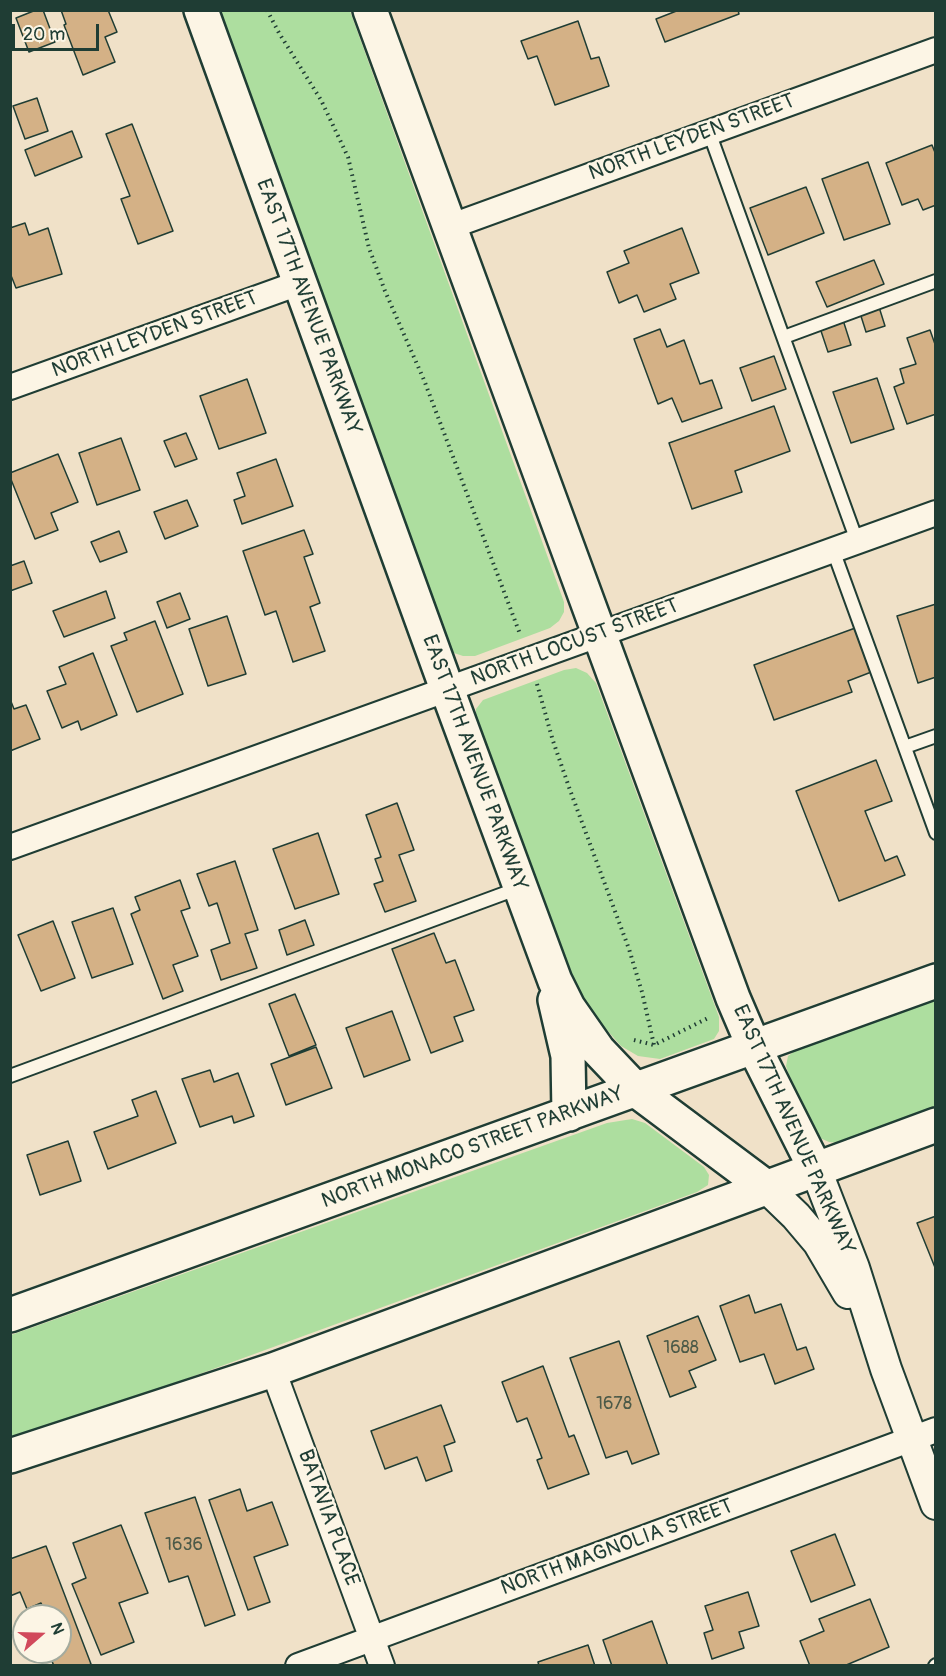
<!DOCTYPE html>
<html>
<head>
<meta charset="utf-8">
<style>
  body { margin:0 }
  #map { position:relative; width:946px; height:1676px; overflow:hidden; background:#f0e1c8; font-family:Pangolin,sans-serif }
  canvas { display:block }
  .frame { position:absolute; inset:0; border:12px solid #1f3d34; pointer-events:none }
  .north { position:absolute; left:12px; top:1604px; width:60px; height:60px; box-sizing:border-box; background:#fcf5e5; border:2px solid #a4ab9e; border-radius:50%; rotate:70deg; font-size:16px; font-weight:700; line-height:24px; text-align:center; color:#1f3d34 }
  .north::after { content:''; display:block; margin:auto; width:21px; height:27px; background:#d1495b; clip-path:polygon(50% 0,100% 100%,50% 72%,0 100%) }
  .scale { position:absolute; left:12px; top:24px; width:87px; height:27px; box-sizing:border-box; border:3px solid #1f3d34; border-top:0; padding-left:8px; font-size:18px; line-height:21px; white-space:nowrap; color:#1f3d34; -webkit-text-stroke:4px #fcf5e5; paint-order:stroke }
</style>
</head>
<body>
<div id="map">
<canvas width="946" height="1676"></canvas>
<div class="frame"></div>
<div class="north">N</div>
<div class="scale">20 m</div>
</div>
<script>
const ctx = document.querySelector('canvas').getContext('2d');
ctx.lineJoin = 'round';
function fillPath(path, color) { ctx.fillStyle = color; ctx.fill(path, 'evenodd'); }
const shape = rows => new Path2D(rows.map(r => 'M' + r).join(''));
function strokePath(path, color, width, dash) { ctx.strokeStyle = color; ctx.lineWidth = width; ctx.lineCap = dash ? 'butt' : 'round'; ctx.setLineDash(dash || []); ctx.stroke(path); }
function write(font, color, halo, rows, align = 'center') {
  ctx.font = font + ' Pangolin,sans-serif'; ctx.lineWidth = 5; ctx.setLineDash([]); ctx.textBaseline = 'middle'; ctx.strokeStyle = halo; ctx.fillStyle = color; for (const [text, x, y, turn = 0] of rows) {
    ctx.save(); ctx.translate(x, y); ctx.rotate((+turn || 0) * Math.PI / 180); ctx.textAlign = isNaN(turn) ? turn : align; if (halo) ctx.strokeText(text, 0, 0); ctx.fillText(text, 0, 0); ctx.restore();
  }
}
fillPath(shape([
  [215,11,350,11,564,602,564,612,559,621,550,628,475,656,463,656,454,653,448,644],
  [576,668,587,673,596,683,719,1017,719,1031,714,1039,660,1059,638,1056,621,1046,599,1021,577,990,565,963,476,721,476,709,483,700,564,670],
  [935,998,935,1106,837,1143,829,1142,820,1138,789,1075,786,1066,788,1056,799,1048],
  [632,1119,645,1123,704,1167,709,1175,708,1185,697,1192,11,1443,11,1335,607,1123]
]), '#adde9f');
const building = shape([
  [36,10,43,10,55,42,29,52,16,18,36,10],
  [61,10,108,10,117,32,105,37,115,62,83,75,64,25,66,24,61,10],
  [679,10,738,10,739,14,665,42,656,19,679,10],
  [578,21,591,59,599,57,609,86,555,105,537,56,528,59,521,41,578,21],
  [37,98,48,131,25,139,13,106,37,98],
  [132,124,173,231,138,244,121,199,130,196,106,134,132,124],
  [72,131,82,157,35,176,25,150,72,131],
  [932,145,936,155,936,205,923,210,918,199,902,205,886,163,932,145],
  [868,162,890,224,844,240,822,179,868,162],
  [806,187,824,233,768,255,750,208,806,187],
  [25,223,29,235,48,228,62,274,16,288,10,273,10,228,25,223],
  [682,228,699,273,670,284,676,299,644,312,637,295,619,303,607,272,629,263,624,251,682,228],
  [874,260,884,284,827,307,816,282,874,260],
  [879,307,885,326,866,332,860,313,879,307],
  [843,320,851,345,828,352,820,328,843,320],
  [660,329,667,347,684,340,700,384,712,380,722,408,682,422,672,398,658,404,634,339,660,329],
  [930,330,936,347,936,414,907,424,894,387,904,383,900,369,916,364,907,338,930,330],
  [774,356,786,389,752,401,740,368,774,356],
  [877,378,894,429,851,443,833,392,877,378],
  [247,379,266,433,219,449,200,396,247,379],
  [774,406,790,451,735,471,742,492,692,509,669,443,774,406],
  [186,433,197,459,175,467,164,441,186,433],
  [121,438,140,490,97,505,79,453,121,438],
  [58,454,78,502,51,513,58,530,35,539,10,477,10,473,58,454],
  [276,459,293,506,242,524,234,500,245,496,237,473,276,459],
  [187,500,198,526,165,539,154,512,187,500],
  [304,530,313,554,304,557,320,603,310,607,325,651,293,662,276,611,265,615,243,551,304,530],
  [119,531,127,552,100,562,91,542,119,531],
  [24,561,32,583,10,591,10,566,24,561],
  [106,591,115,618,64,637,53,611,106,591],
  [180,593,190,619,167,628,157,602,180,593],
  [936,604,936,677,918,683,897,616,936,604],
  [227,616,246,674,208,686,189,629,227,616],
  [155,621,183,694,137,712,111,646,127,640,124,633,155,621],
  [858,627,874,671,848,681,852,692,774,720,754,665,858,627],
  [93,653,117,715,81,730,78,721,62,728,47,691,66,684,59,667,93,653],
  [10,699,14,709,26,705,40,739,10,751,10,699],
  [876,760,892,801,865,811,885,861,897,856,905,875,839,901,796,791,876,760],
  [397,803,414,850,399,855,416,901,385,912,374,884,383,881,375,859,381,857,366,815,397,803],
  [318,833,339,894,295,909,273,849,318,833],
  [235,861,258,930,245,934,257,968,221,980,211,950,230,943,217,903,209,906,197,874,235,861],
  [180,880,190,908,181,911,198,956,173,965,183,991,163,999,131,914,140,910,135,897,180,880],
  [113,908,133,964,92,978,72,922,113,908],
  [305,920,314,945,287,955,279,930,305,920],
  [53,921,75,978,41,991,18,935,53,921],
  [434,933,446,963,455,960,474,1010,454,1017,463,1041,431,1053,392,949,434,933],
  [295,994,316,1045,289,1056,269,1004,295,994],
  [392,1011,410,1060,364,1077,346,1028,392,1011],
  [316,1047,332,1088,286,1105,271,1064,316,1047],
  [210,1070,214,1082,238,1073,254,1116,234,1123,232,1116,200,1127,182,1079,210,1070],
  [156,1091,176,1143,108,1169,94,1132,138,1116,132,1100,156,1091],
  [68,1141,81,1181,40,1195,27,1155,68,1141],
  [936,1216,936,1270,917,1223,936,1216],
  [749,1295,755,1313,781,1304,797,1350,806,1347,814,1369,775,1384,764,1354,740,1362,720,1306,749,1295],
  [698,1316,716,1360,689,1371,696,1387,670,1397,647,1336,698,1316],
  [619,1341,659,1454,632,1464,627,1451,606,1458,570,1358,619,1341],
  [543,1366,569,1437,574,1435,589,1474,548,1489,537,1460,542,1458,527,1418,517,1422,502,1382,543,1366],
  [441,1405,455,1442,444,1446,452,1471,426,1481,417,1457,385,1469,371,1431,441,1405],
  [240,1489,247,1511,272,1502,288,1545,254,1557,270,1602,248,1610,209,1500,240,1489],
  [195,1497,235,1615,205,1626,188,1576,169,1582,145,1513,195,1497],
  [121,1525,148,1593,119,1603,134,1642,101,1655,72,1584,86,1578,73,1543,121,1525],
  [835,1534,855,1585,811,1602,791,1551,835,1534],
  [46,1546,91,1664,87,1666,54,1666,48,1652,60,1652,60,1616,47,1616,41,1603,27,1609,20,1592,10,1596,10,1559,46,1546],
  [748,1592,759,1626,739,1632,744,1648,712,1659,704,1633,713,1630,705,1606,748,1592],
  [870,1599,889,1647,844,1666,810,1666,800,1641,824,1631,819,1619,870,1599],
  [652,1621,668,1666,612,1666,603,1640,652,1621],
  [588,1645,595,1666,539,1666,538,1662,588,1645]
]);
fillPath(building, '#d4b186');
strokePath(building, '#1f3d34', 1.5);
const service = shape([
  [709,132,857,541],
  [784,337,936,281],
  [833,550,936,833],
  [905,747,936,736],
  [10,1076,519,888],
  [935,1666,936,1665]
]);
const minor = shape([
  [449,227,936,50],
  [10,387,299,283],
  [10,847,936,513],
  [273,1370,382,1666],
  [298,1666,936,1430]
]);
const tertiary = shape([
  [816,1170,854,1268,886,1369,936,1504],
  [767,1188,796,1216,818,1242,848,1293]
]);
const secondary = shape([
  [201,10,447,689,555,981,568,1007,598,1050,636,1090,767,1188],
  [370,10,733,998,754,1047,816,1170],
  [555,1000,568,1056,569,1114],
  [10,1315,936,981],
  [10,1456,273,1370,936,1125]
]);
strokePath(service, '#1f3d34', 16);
strokePath(minor, '#1f3d34', 28);
strokePath(tertiary, '#1f3d34', 34);
strokePath(secondary, '#1f3d34', 38);
strokePath(shape([
  [267,10,279,33,321,100,348,157,369,248,385,291,424,380,520,634],
  [537,684,553,741,570,790,629,949,642,992,654,1045],
  [634,1040,654,1045,708,1018]
]), '#1f3d34', 4, [1.5, 4.5]);
strokePath(service, '#fcf5e5', 12);
strokePath(minor, '#fcf5e5', 24);
strokePath(tertiary, '#fcf5e5', 30);
strokePath(secondary, '#fcf5e5', 33);
write('18px', '#4c5a48', null, [
  ["1688",681,1348],
  ["1678",614,1404],
  ["1636",184,1545]
]);
write('21px', '#1f3d34', '#fcf5e5', [
  ["NORTH LEYDEN STREET",692,138,-20],
  ["EAST 17TH AVENUE PARKWAY",308,307,70],
  ["NORTH LEYDEN STREET",155,335,-20],
  ["NORTH LOCUST STREET",575,643,-20],
  ["EAST 17TH AVENUE PARKWAY",474,763,70],
  ["EAST 17TH AVENUE PARKWAY",793,1130,66],
  ["NORTH MONACO STREET PARKWAY",473,1148,-20],
  ["BATAVIA PLACE",328,1518,70],
  ["NORTH MAGNOLIA STREET",617,1548,-20]
]);
</script>
</body>
</html>
